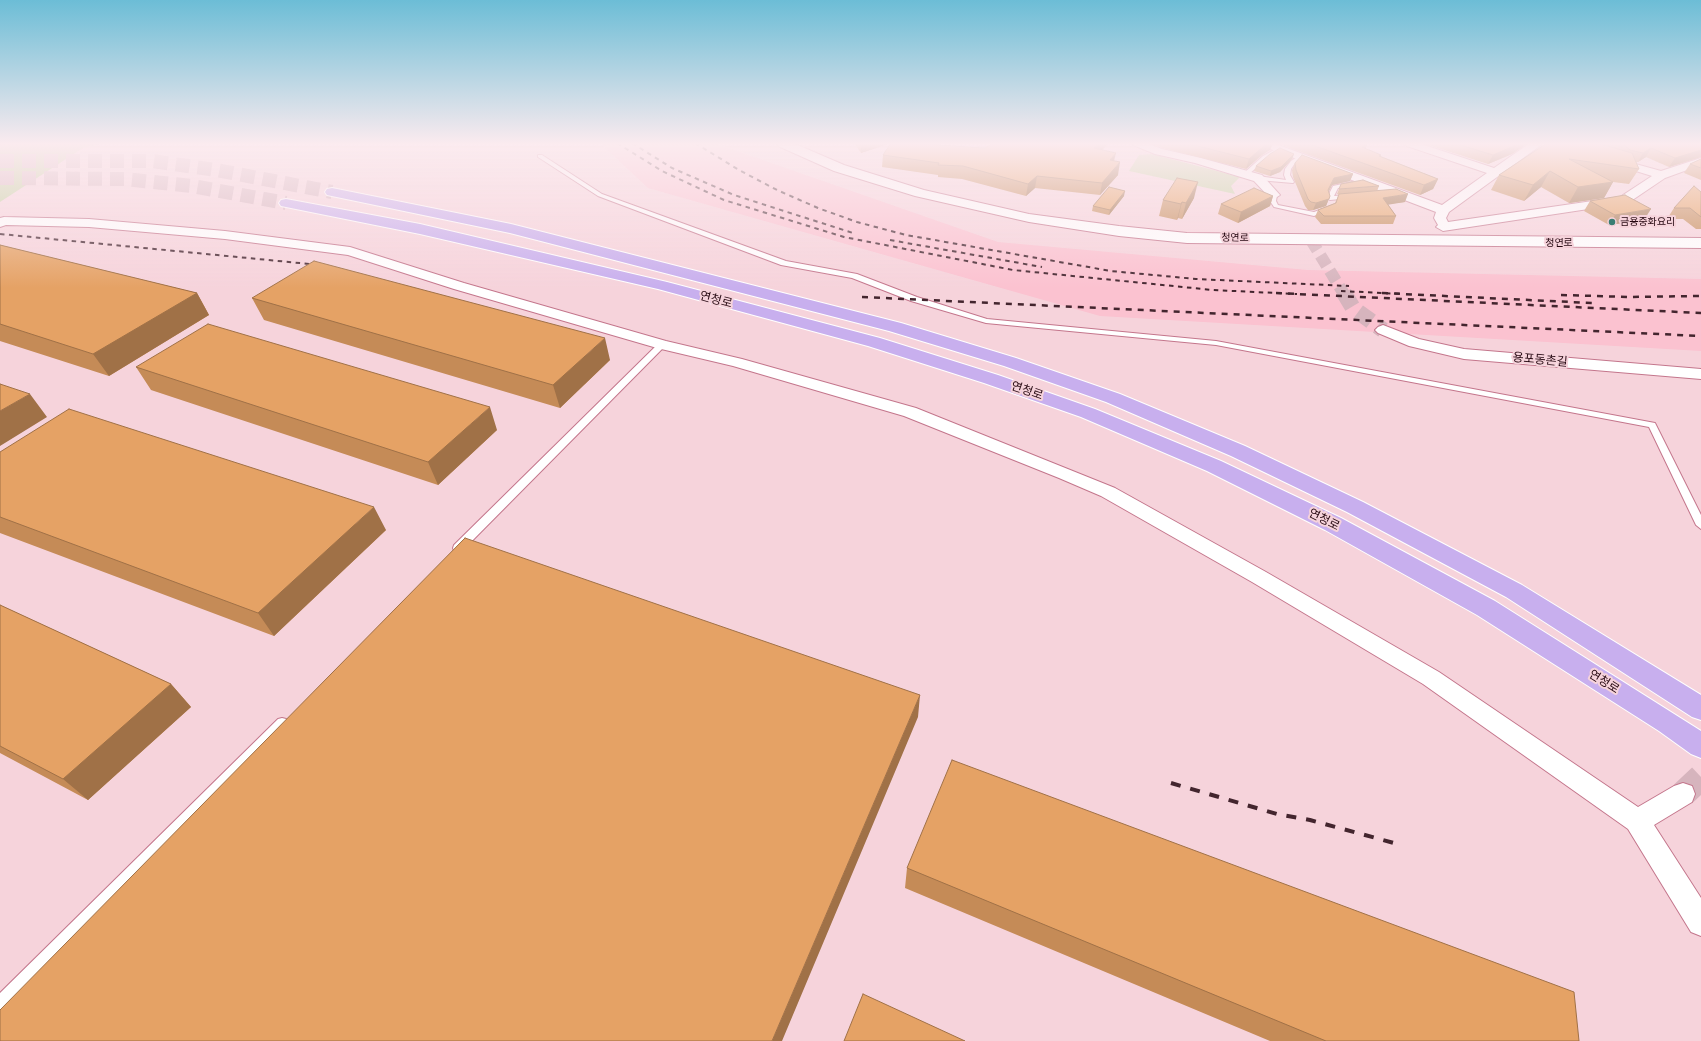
<!DOCTYPE html>
<html>
<head>
<meta charset="utf-8">
<style>
  body { margin:0 }
  canvas { display:block; background:#f6d3db }
</style>
</head>
<body>
<canvas width="1701" height="1041"></canvas>
<script>
const ctx = document.querySelector('canvas').getContext('2d');
ctx.lineJoin = 'round';
function fillPath(path, color) { ctx.fillStyle = color; ctx.fill(path, 'evenodd'); }
const shape = rows => new Path2D(rows.map(r => 'M' + r).join(''));
function strokePath(path, color, width, dash) { ctx.strokeStyle = color; ctx.lineWidth = width; ctx.lineCap = dash ? 'butt' : 'round'; ctx.setLineDash(dash || []); ctx.stroke(path); }
function write(font, color, halo, rows, align = 'center') {
  ctx.font = font + ' "IBM Plex Sans","Noto Sans KR",sans-serif'; ctx.lineWidth = 4; ctx.setLineDash([]); ctx.textBaseline = 'middle'; ctx.strokeStyle = halo; ctx.fillStyle = color; for (const [text, x, y, turn = 0] of rows) {
    ctx.save(); ctx.translate(x, y); ctx.rotate((+turn || 0) * Math.PI / 180); ctx.textAlign = isNaN(turn) ? turn : align; if (halo) ctx.strokeText(text, 0, 0); ctx.fillText(text, 0, 0); ctx.restore();
  }
}
fillPath(shape([
  [600,143,714,143,998,242,1308,270,1701,279,1701,351,1100,316,648,188]
]), '#fbc2d0');
fillPath(shape([
  [0,143,105,143,83,148,0,202],
  [1152,154,1240,177,1231,186,1235,194,1129,171,1139,155]
]), '#c0d19d');
strokePath(shape([
  [1311,240,1344,294]
]), '#d6b4bd', 12, [12, 6]);
strokePath(shape([
  [1344,293,1353,308,1383,330]
]), '#d6b4bd', 16, [16, 8]);
strokePath(shape([
  [1683,794,1701,777]
]), '#d6b4bd', 26, [26, 13]);
strokePath(shape([
  [0,161,152,161,216,170,332,192],
  [0,178,125,179,192,186,286,203]
]), '#d6b4bd', 14, [14, 8]);
const lane = shape([
  [1278,148,1281,150,1280,151,1267,158,1248,175,1244,175,1244,173,1263,156,1278,148],
  [538,155,542,155,602,194,786,261,857,274,917,297,987,319,1216,341,1655,423,1701,515,1701,529,1696,525,1649,427,1216,345,986,323,911,301,852,278,781,265,598,196,538,157,538,155],
  [1299,156,1304,157,1295,163,1291,169,1290,175,1294,182,1293,183,1258,180,1255,178,1258,176,1286,180,1284,175,1285,169,1291,161,1299,156],
  [1352,182,1355,184,1354,185,1338,188,1334,196,1350,195,1353,197,1352,198,1330,200,1327,198,1333,186,1352,182],
  [1274,193,1277,195,1276,201,1278,205,1314,212,1328,207,1331,209,1314,216,1274,207,1270,201,1271,195,1274,193],
  [659,343,665,343,666,345,462,551,454,551,453,548,454,545,659,343],
  [282,718,286,719,288,723,286,727,5,1009,0,1012,0,993,278,719,282,718]
]);
const street = shape([
  [1131,143,1146,143,1162,149,1201,158,1262,175,1280,195,1274,199,1270,198,1254,181,1195,163,1155,154,1133,145,1131,143],
  [1258,143,1273,143,1442,205,1487,173,1404,145,1403,143,1418,143,1494,168,1530,143,1542,143,1541,145,1449,212,1446,218,1448,222,1620,197,1652,176,1610,163,1608,161,1614,158,1661,171,1701,158,1701,165,1665,178,1628,203,1443,231,1436,227,1438,225,1434,218,1436,212,1260,145,1258,143],
  [4,217,89,219,225,231,350,247,464,283,666,341,742,359,916,408,1115,488,1266,572,1439,672,1638,807,1674,786,1683,783,1692,786,1695,794,1692,802,1654,825,1701,898,1701,936,1691,932,1628,829,1423,684,1252,582,1101,496,1059,478,904,416,733,366,657,348,454,289,348,255,225,239,89,227,6,225,0,227,0,218,4,217],
  [1383,325,1419,339,1464,349,1701,369,1701,379,1464,359,1409,346,1378,333,1375,330,1378,327,1383,325]
]);
const secondary = shape([
  [777,143,793,143,844,165,924,190,1029,214,1119,226,1187,233,1701,238,1701,248,1187,243,1119,236,1029,222,915,196,834,171,778,146,777,143]
]);
const highway = shape([
  [332,188,511,224,901,323,1016,358,1120,394,1245,446,1363,502,1522,585,1701,695,1701,720,1692,717,1506,597,1347,512,1231,456,1106,402,1004,366,889,331,510,233,327,195,325,192,327,189,332,188],
  [286,199,420,224,667,282,880,338,998,375,1095,409,1221,461,1341,518,1495,601,1701,731,1701,758,1691,754,1659,731,1477,615,1325,530,1207,471,1081,417,984,383,868,346,658,289,420,234,281,206,279,203,281,200,286,199]
]);
strokePath(lane, '#c4768c', 2);
strokePath(street, '#c4768c', 2);
strokePath(secondary, '#c4768c', 2);
strokePath(highway, '#fff', 2);
fillPath(lane, '#fff');
fillPath(street, '#fff');
fillPath(secondary, '#fff');
fillPath(highway, '#c8afee');
strokePath(shape([
  [617,143,662,171,724,200,844,237,1013,270,1213,290,1297,294],
  [632,143,672,168,734,195,853,233],
  [695,143,739,170,777,190,818,208,857,222,906,235,1111,271,1196,279,1349,286],
  [0,234,320,265],
  [890,240,1042,267],
  [1341,291,1403,294]
]), '#43252e', 2, [4.5, 4.5]);
strokePath(shape([
  [1276,293,1701,313],
  [1382,293,1592,303],
  [1561,295,1630,297,1701,296],
  [862,297,1701,336]
]), '#43252e', 2.5, [6, 6]);
strokePath(shape([
  [1171,783,1277,814,1310,820,1394,843]
]), '#43252e', 4, [10, 10]);
fillPath(shape([
  [854,143,891,143,861,153],
  [993,143,1109,143,1102,150,1114,161,1118,175,1100,195,1035,188,1026,196,962,179,938,177,938,175,882,167,883,155,985,148],
  [1153,143,1273,143,1270,150,1262,155,1246,169,1162,148,1153,144],
  [1276,143,1361,143,1366,149,1381,155,1380,156,1438,179,1433,189,1420,195],
  [1422,143,1528,143,1512,154,1488,164],
  [1547,143,1701,143,1701,157,1669,167,1646,157,1638,162,1636,162,1639,169,1629,184,1613,182,1604,198,1569,203,1541,187,1524,201,1491,190,1499,175],
  [1294,154,1292,159,1280,172,1270,176,1254,171,1256,166],
  [1701,159,1701,180,1684,173,1690,164],
  [1295,163,1353,174,1350,181,1332,185,1329,191,1330,196,1326,206,1313,210,1308,210,1305,206,1293,177,1292,170],
  [1379,186,1377,191,1405,202,1388,204,1396,216,1393,224,1321,224,1315,217,1318,210,1335,203,1339,194,1337,194,1339,189],
  [1701,192,1701,229,1696,229,1683,219,1667,219,1674,208],
  [1124,196,1109,215,1092,211,1093,206],
  [1273,196,1270,206,1238,223,1218,214,1221,204],
  [1194,198,1182,219,1178,218,1177,220,1159,216,1163,200],
  [1590,201,1644,220,1609,225,1584,211],
  [0,245,197,293,209,315,109,376,0,341],
  [252,298,610,360,560,408,264,320],
  [136,367,497,430,438,485,151,390],
  [0,452,386,530,274,636,0,533],
  [0,605,171,684,191,707,88,800,0,753],
  [907,868,1579,1041,1270,1041,905,888]
]), '#c58b57');
fillPath(shape([
  [861,143,891,143,861,153],
  [1100,143,1109,143,1092,160,1094,148],
  [1269,143,1273,143,1270,150,1262,155,1246,169,1249,159,1265,145],
  [1520,143,1528,143,1512,154,1488,164,1493,155],
  [1367,145,1363,156,1362,147],
  [1651,148,1646,157,1638,162,1643,153],
  [1701,150,1701,157,1669,167,1675,158],
  [1116,153,1113,165,1110,160],
  [1294,154,1292,159,1280,172,1270,176,1271,171],
  [1120,162,1118,175,1100,195,1102,183],
  [1550,171,1541,187,1524,201,1533,185],
  [1353,174,1350,181,1332,185,1326,197,1334,178],
  [1037,176,1035,188,1026,196,1028,184],
  [1438,179,1433,189,1420,195,1424,185],
  [1198,182,1194,198,1182,219,1186,203],
  [1613,182,1604,198,1569,203,1578,187],
  [1125,191,1124,196,1109,215,1110,210],
  [1408,194,1405,202,1380,206,1383,198],
  [1273,196,1270,206,1238,223,1241,212],
  [1330,196,1326,206,1313,210,1316,203],
  [1182,202,1178,218,1177,220,1181,204],
  [1651,209,1644,220,1609,225,1615,215],
  [197,293,209,315,109,376,93,354],
  [605,338,610,360,560,408,553,385],
  [30,394,47,417,0,446,0,411],
  [490,407,497,430,438,485,428,462],
  [374,507,386,530,274,636,258,613],
  [171,684,191,707,88,800,63,779],
  [920,695,918,717,782,1041,772,1041]
]), '#a07147');
const building = shape([
  [891,143,910,143,985,148,993,143,1100,143,1094,148,1116,153,1110,160,1120,162,1102,183,1037,176,1028,184,963,166,938,165,939,163,883,155,891,143],
  [1186,143,1269,143,1265,145,1249,159,1186,143],
  [1307,143,1361,143,1367,145,1362,147,1381,155,1379,156,1438,179,1424,185,1307,143],
  [1454,143,1520,143,1516,145,1493,155,1454,143],
  [1547,143,1597,143,1632,153,1639,169,1569,159,1613,182,1578,187,1550,171,1533,185,1499,175,1547,143],
  [1607,143,1620,143,1623,147,1607,143],
  [1622,143,1701,143,1701,150,1675,158,1651,148,1643,153,1630,150,1622,143],
  [1280,148,1294,154,1281,167,1271,171,1256,166,1270,154,1280,148],
  [1302,155,1353,174,1334,178,1328,190,1330,196,1329,199,1316,203,1311,202,1308,199,1296,170,1295,163,1302,155],
  [1701,159,1701,168,1690,164,1701,159],
  [1177,178,1198,182,1186,203,1182,202,1181,204,1163,200,1177,178],
  [1363,180,1379,186,1339,189,1341,184,1363,180],
  [1694,186,1701,192,1701,217,1690,208,1674,208,1694,186],
  [1109,187,1125,191,1110,210,1093,206,1109,187],
  [1254,188,1273,196,1241,212,1221,204,1254,188],
  [1396,189,1408,194,1383,198,1396,216,1324,216,1318,210,1336,203,1339,194,1396,189],
  [1625,195,1651,209,1615,215,1590,201,1625,195],
  [0,245,197,293,93,354,0,324,0,245],
  [314,261,605,338,553,385,252,298,314,261],
  [208,324,490,407,428,462,136,367,208,324],
  [0,384,30,394,0,411,0,384],
  [69,409,374,507,258,613,0,517,0,452,69,409],
  [465,538,920,695,772,1041,0,1041,0,1010,465,538],
  [0,605,171,684,63,779,0,746,0,605],
  [952,760,1574,992,1579,1041,1326,1041,907,868,952,760],
  [863,994,965,1041,844,1041,863,994]
]);
fillPath(building, '#e5a265');
strokePath(building, '#a07147', 1);
const sky = ctx.createLinearGradient(0, 0, 0, 288);
sky.addColorStop(0, '#6cbdd6');
sky.addColorStop(0.5, '#fbebef');
sky.addColorStop(1, '#fbebef00');
ctx.fillStyle = sky;
ctx.fillRect(0, 0, 1701, 288);
for (const [x, y, r, color] of [
  [1612,222,4,"#397e73"]
]) { const dot = new Path2D(); dot.arc(x, y, r, 0, 2 * Math.PI); ctx.fillStyle = color; ctx.fill(dot); strokePath(dot, '#f6d3db', 1.5); }
write('10px', '#240710', '#f6d3db', [
  ["금용중화요리",1620,222]
], 'left');
write('10px', '#240710', '#f6d3db', [
  ["청연로",1235,238,1],
  ["청연로",1559,243]
]);
write('12px', '#240710', '#f6d3db', [
  ["연청로",716,300,15],
  ["용포동촌길",1540,360,5],
  ["연청로",1027,391,19],
  ["연청로",1324,520,27],
  ["연청로",1604,682,32]
]);
</script>
</body>
</html>
